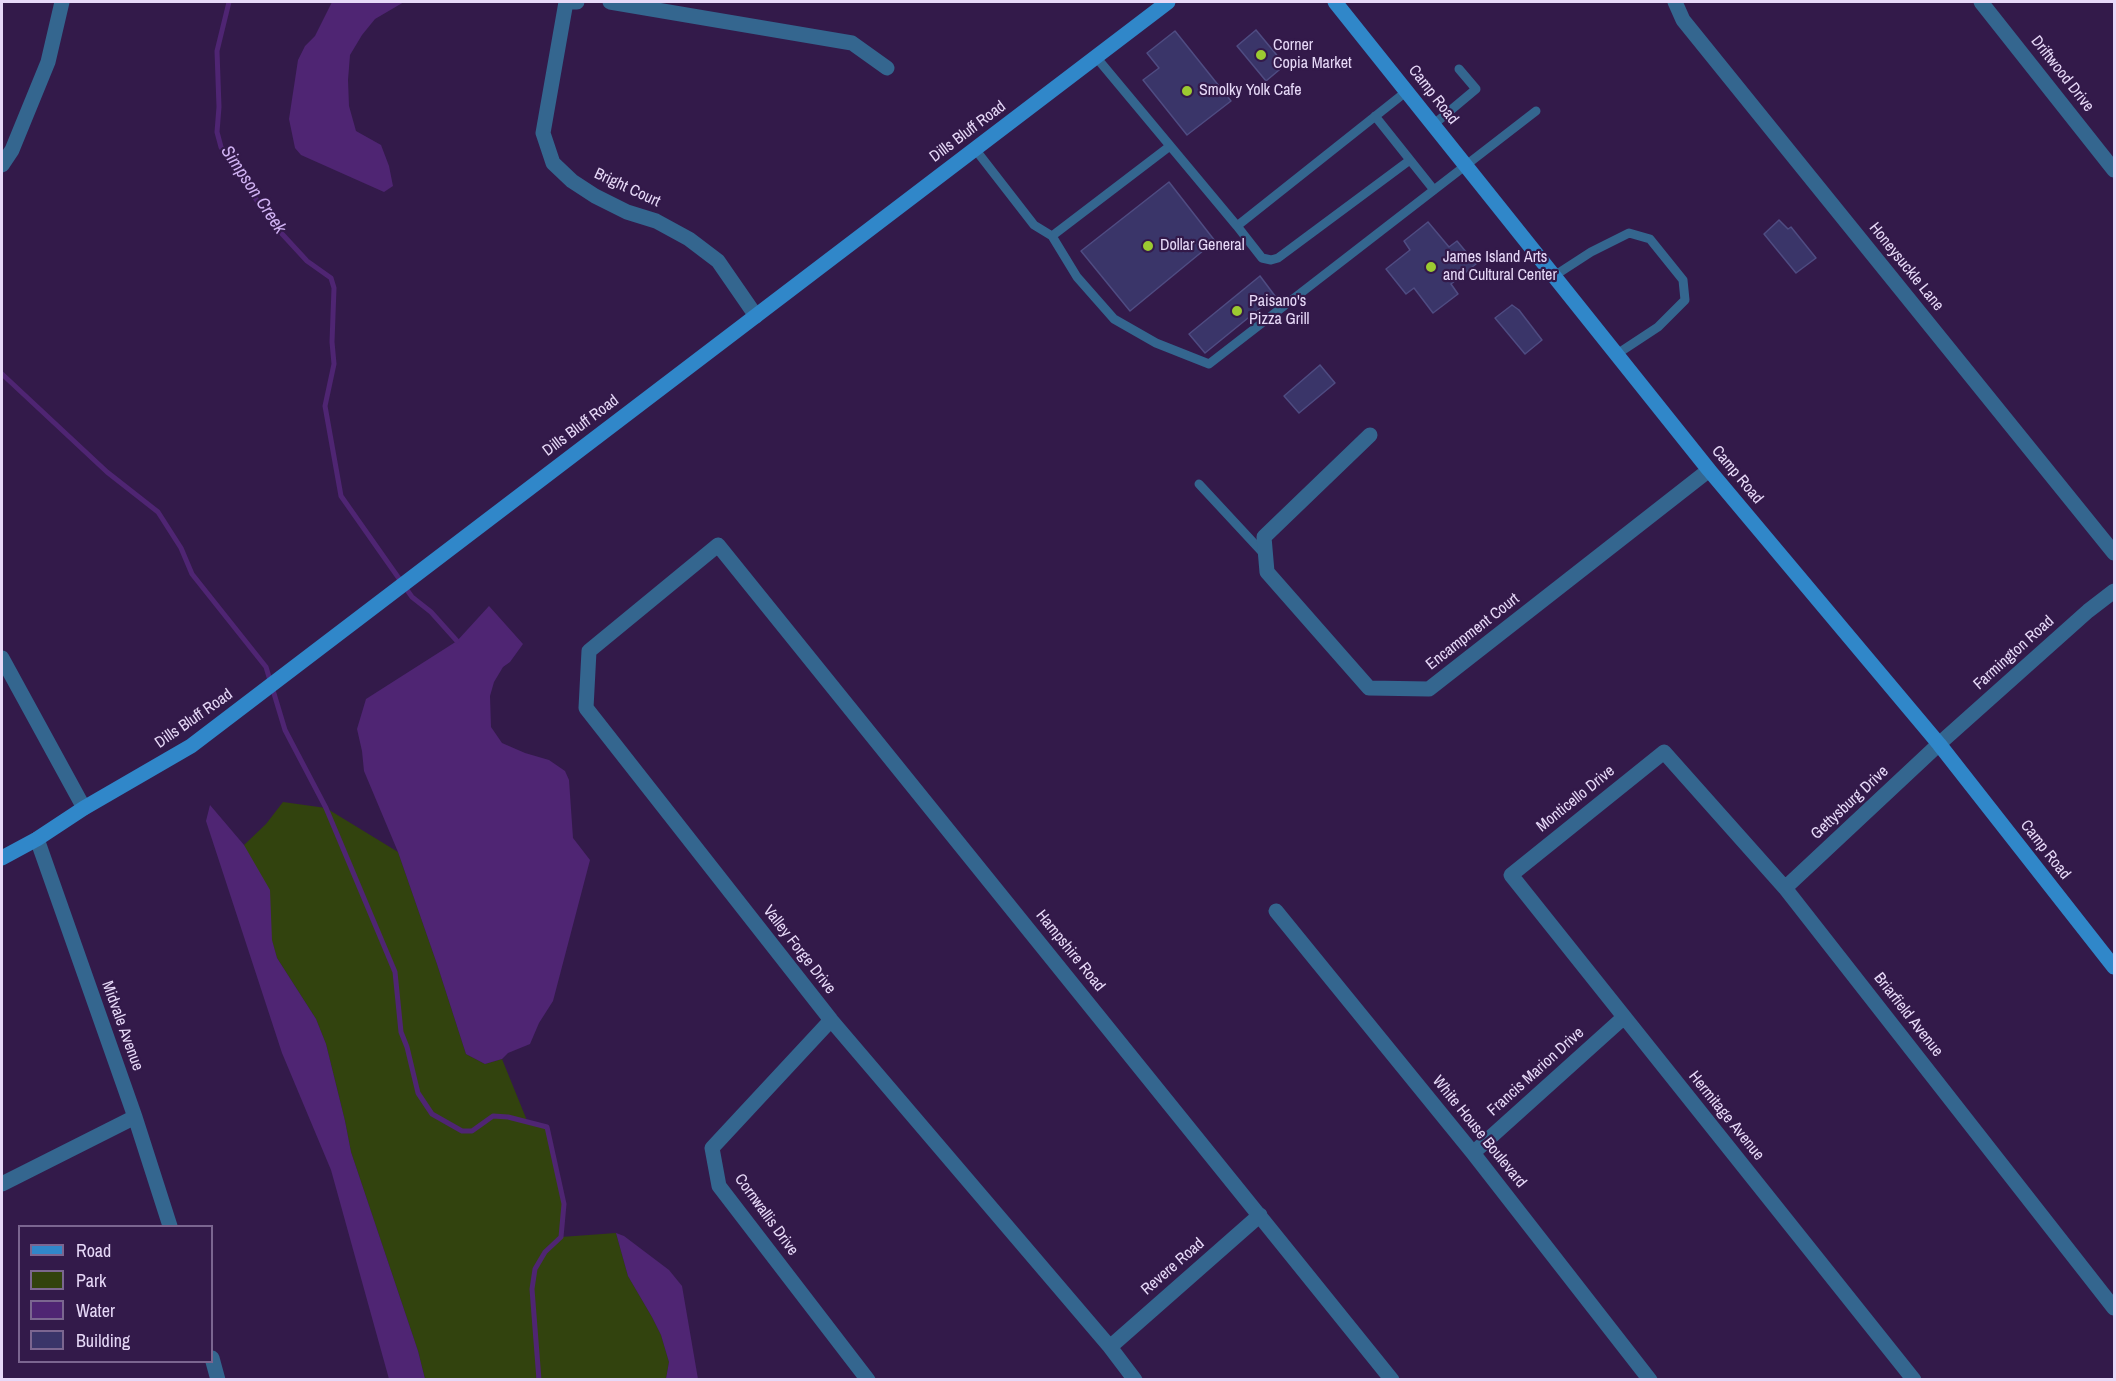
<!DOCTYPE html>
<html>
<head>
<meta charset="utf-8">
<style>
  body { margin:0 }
  #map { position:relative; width:2116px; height:1381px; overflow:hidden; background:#331a4a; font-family:"Archivo Narrow",sans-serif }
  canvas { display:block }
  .frame { position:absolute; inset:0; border:3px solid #e7d9f8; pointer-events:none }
  .legend { position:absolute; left:18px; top:1225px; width:195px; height:138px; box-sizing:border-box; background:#331a4a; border:2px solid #7b6690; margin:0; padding:8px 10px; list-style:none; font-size:18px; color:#e7d9f8 }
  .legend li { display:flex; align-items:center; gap:12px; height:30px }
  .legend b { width:30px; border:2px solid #7b6690 }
</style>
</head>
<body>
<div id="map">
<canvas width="2116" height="1381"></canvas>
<div class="frame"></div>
<ul class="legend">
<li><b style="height:8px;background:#3087c9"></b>Road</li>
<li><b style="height:16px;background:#32430e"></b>Park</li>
<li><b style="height:16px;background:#4f2573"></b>Water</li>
<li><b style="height:16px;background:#3a3569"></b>Building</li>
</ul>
</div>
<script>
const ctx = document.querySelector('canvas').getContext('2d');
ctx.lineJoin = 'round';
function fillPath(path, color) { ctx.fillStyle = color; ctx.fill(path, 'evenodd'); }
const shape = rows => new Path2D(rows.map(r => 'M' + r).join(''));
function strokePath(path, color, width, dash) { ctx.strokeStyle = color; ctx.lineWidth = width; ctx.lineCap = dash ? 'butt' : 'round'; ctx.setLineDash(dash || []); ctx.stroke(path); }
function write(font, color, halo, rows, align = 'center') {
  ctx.font = font + ' "Archivo Narrow",sans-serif'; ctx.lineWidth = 4.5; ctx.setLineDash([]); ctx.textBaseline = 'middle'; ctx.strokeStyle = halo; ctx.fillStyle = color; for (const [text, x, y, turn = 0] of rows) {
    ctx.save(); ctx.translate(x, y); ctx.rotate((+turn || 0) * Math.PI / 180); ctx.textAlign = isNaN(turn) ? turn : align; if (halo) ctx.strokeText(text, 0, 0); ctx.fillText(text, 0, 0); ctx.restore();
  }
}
fillPath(shape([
  [283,802,326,808,398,852,437,964,466,1054,485,1064,502,1059,528,1123,547,1127,564,1204,561,1237,616,1233,628,1276,652,1317,661,1335,669,1362,666,1379,425,1379,418,1351,351,1152,345,1121,326,1044,316,1019,277,958,244,845,266,824]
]), '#32430e');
fillPath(shape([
  [332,2,404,2,375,19,362,35,350,55,348,80,349,106,356,131,381,145,389,166,393,186,384,192,301,155,295,148,289,119,298,60,305,46,315,36],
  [489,606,523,644,510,662,503,667,494,682,490,696,491,727,502,743,525,753,549,760,565,771,569,780,573,838,590,860,553,1001,539,1023,530,1044,508,1053,502,1059,485,1064,466,1054,437,964,398,852,364,771,362,751,357,729,366,699,457,641],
  [210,805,244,845,270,890,272,940,277,958,316,1019,326,1044,345,1121,351,1152,418,1351,425,1379,389,1379,331,1170,282,1053,206,821],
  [616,1233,624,1236,669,1270,682,1286,698,1379,666,1379,669,1362,661,1335,652,1317,628,1276]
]), '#4f2573');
strokePath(shape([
  [229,2,217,51,219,107,217,132,221,147,272,223,307,261,331,278,334,288,332,342,334,364,325,406,341,496,412,597,431,612,457,641],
  [2,374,107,472,158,512,181,548,192,574,266,667,285,730,326,808,395,972,401,1032,407,1047,418,1093,432,1114,462,1131,472,1131,493,1116,508,1117,547,1127,564,1204,561,1237,545,1252,535,1269,532,1289,539,1380]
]), '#4f2573', 5);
const building = shape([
  [1256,30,1285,65,1266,81,1237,46,1256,30],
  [1175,31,1231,101,1187,135,1143,80,1159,68,1147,53,1175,31],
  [1169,182,1215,241,1130,311,1081,251,1169,182],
  [1779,220,1788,229,1791,227,1816,258,1796,273,1764,234,1779,220],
  [1428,222,1449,247,1457,241,1476,264,1451,284,1458,294,1433,313,1414,288,1406,294,1386,269,1410,250,1404,241,1428,222],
  [1260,276,1275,296,1205,353,1189,334,1260,276],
  [1512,305,1519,310,1542,340,1525,354,1495,318,1512,305],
  [1320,365,1335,383,1299,413,1284,396,1320,365]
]);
fillPath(building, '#3a3569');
strokePath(building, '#4f4c82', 1.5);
strokePath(shape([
  [1096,57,1237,226,1407,91],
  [1375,116,1434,190],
  [1433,125,1476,89,1459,69],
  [975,149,1034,225,1052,236,1170,146],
  [1237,226,1262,258,1271,260,1278,258,1410,160],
  [1052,236,1077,277,1114,319,1156,343,1209,364,1536,111],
  [1554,276,1591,252,1629,233,1650,239,1683,280,1685,300,1658,327,1617,354],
  [1199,484,1264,554]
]), '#34668f', 9);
strokePath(shape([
  [577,2,566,2,543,133,553,163,572,181,595,196,627,212,656,221,689,239,718,261,756,316],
  [610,2,852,43,887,68],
  [1675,2,1683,20,2114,553],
  [1981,2,2114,170],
  [2,165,12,150,48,62,62,2],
  [1370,435,1264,537,1267,572,1369,688,1429,689,1709,470],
  [2,658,84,808],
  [37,839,135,1117,170,1226],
  [1785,888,1939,744,2088,611,2114,591],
  [1276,911,1473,1153,1650,1380],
  [831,1020,712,1148,719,1186,868,1380],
  [1473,1153,1623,1018],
  [2,1184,135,1117],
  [1110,1347,1260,1215],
  [212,1358,218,1380],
  [1135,1380,1110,1347,831,1020,586,708,589,651,718,545,1392,1380],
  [1914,1380,1511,875,1664,752,1785,888,2114,1308]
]), '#34668f', 15);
strokePath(shape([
  [1335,2,1709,470,1939,744,2114,967],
  [2,858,37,839,84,808,191,746,1168,2]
]), '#3087c9', 15);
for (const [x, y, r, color] of [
  [1261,55,6,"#9cca31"],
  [1187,91,6,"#9cca31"],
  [1148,246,6,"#9cca31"],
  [1431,267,6,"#9cca31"],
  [1237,311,6,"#9cca31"]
]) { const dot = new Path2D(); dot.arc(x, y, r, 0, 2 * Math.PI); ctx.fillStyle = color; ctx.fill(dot); strokePath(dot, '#331a4a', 2); }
write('16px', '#e7d9f8', '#331a4a', [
  ["Corner",1273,46],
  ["Copia Market",1273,64],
  ["Smolky Yolk Cafe",1199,91],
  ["Dollar General",1160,246],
  ["James Island Arts",1443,258],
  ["and Cultural Center",1443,276],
  ["Paisano's",1249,302],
  ["Pizza Grill",1249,320]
], 'left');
write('16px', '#e7d9f8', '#331a4a', [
  ["Driftwood Drive",2062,74,52],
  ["Camp Road",1433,95,52],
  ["Dills Bluff Road",968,132,-37],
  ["Bright Court",627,188,25],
  ["Honeysuckle Lane",1906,267,51],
  ["Dills Bluff Road",581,426,-37],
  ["Camp Road",1737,475,50],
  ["Encampment Court",1473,632,-38],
  ["Farmington Road",2014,653,-42],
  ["Dills Bluff Road",194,719,-35],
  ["Monticello Drive",1576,799,-39],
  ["Gettysburg Drive",1850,803,-43],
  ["Camp Road",2045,850,52],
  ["Valley Forge Drive",799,950,52],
  ["Hampshire Road",1070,951,51],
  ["Briarfield Avenue",1908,1015,52],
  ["Midvale Avenue",122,1026,70],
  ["Francis Marion Drive",1536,1072,-42],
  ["Hermitage Avenue",1726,1116,51],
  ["White House Boulevard",1479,1132,51],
  ["Cornwallis Drive",766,1215,54],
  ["Revere Road",1173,1267,-41]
]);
write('italic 18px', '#d0b2f3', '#331a4a', [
  ["Simpson Creek",253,190,56]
]);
</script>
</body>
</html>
